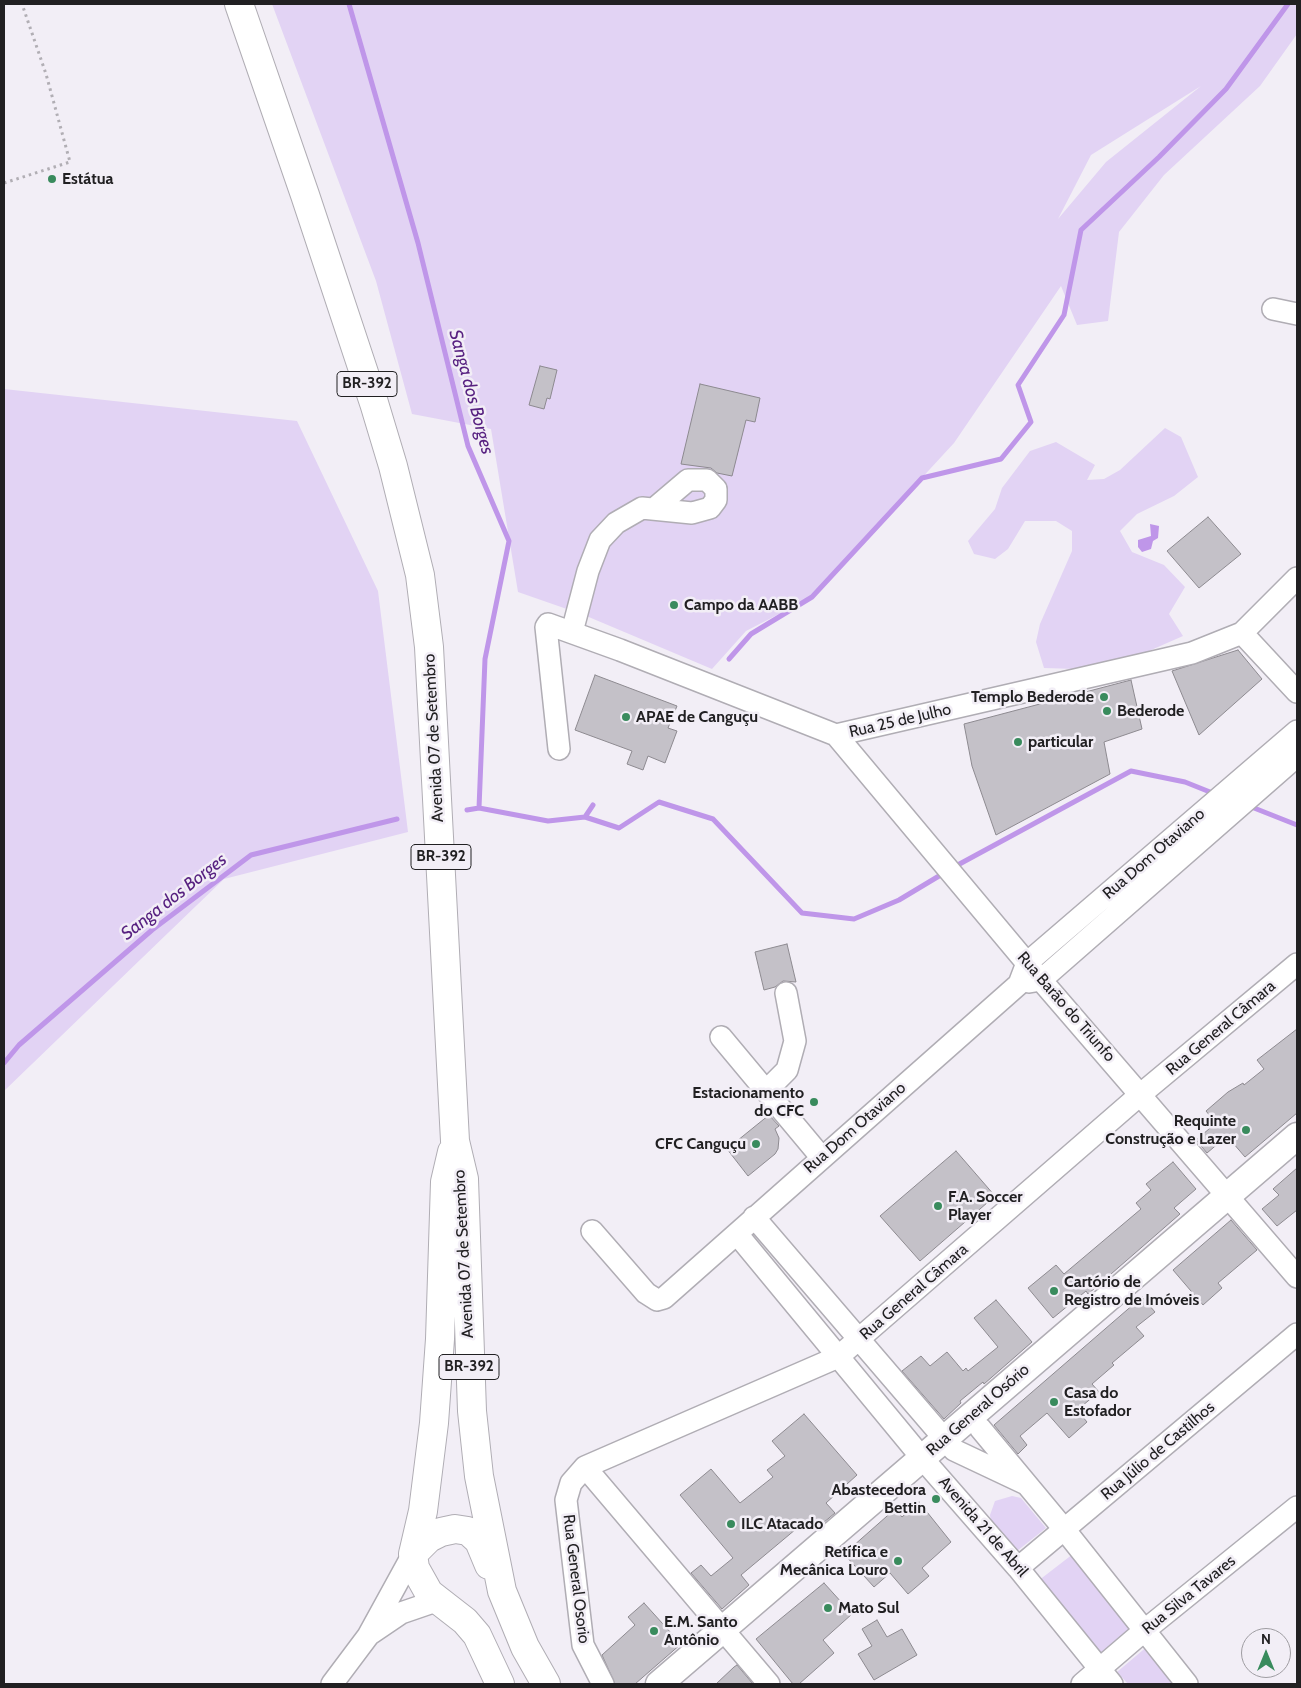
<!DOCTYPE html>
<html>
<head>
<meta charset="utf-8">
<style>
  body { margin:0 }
  #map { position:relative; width:1301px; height:1688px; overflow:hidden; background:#f2eef6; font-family:Cabin,sans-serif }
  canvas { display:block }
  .frame { position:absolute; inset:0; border:5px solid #212022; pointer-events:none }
  .north { position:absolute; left:1241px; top:1628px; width:50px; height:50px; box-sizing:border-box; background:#f2eef6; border:1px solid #9e9ca1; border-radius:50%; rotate:0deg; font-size:14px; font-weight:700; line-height:20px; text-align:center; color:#212022 }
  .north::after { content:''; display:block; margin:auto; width:18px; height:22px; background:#398b5d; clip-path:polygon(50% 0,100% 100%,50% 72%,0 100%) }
</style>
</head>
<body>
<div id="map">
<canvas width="1301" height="1688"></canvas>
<div class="frame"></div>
<div class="north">N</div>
</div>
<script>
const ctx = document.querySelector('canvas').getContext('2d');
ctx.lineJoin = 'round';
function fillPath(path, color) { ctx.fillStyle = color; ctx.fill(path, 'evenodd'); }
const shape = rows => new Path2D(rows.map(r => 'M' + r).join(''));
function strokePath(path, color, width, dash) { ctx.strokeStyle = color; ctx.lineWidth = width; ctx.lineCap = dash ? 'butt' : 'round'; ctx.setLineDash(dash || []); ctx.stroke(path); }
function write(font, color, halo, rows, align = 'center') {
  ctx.font = font + ' Cabin,sans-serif'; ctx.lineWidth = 5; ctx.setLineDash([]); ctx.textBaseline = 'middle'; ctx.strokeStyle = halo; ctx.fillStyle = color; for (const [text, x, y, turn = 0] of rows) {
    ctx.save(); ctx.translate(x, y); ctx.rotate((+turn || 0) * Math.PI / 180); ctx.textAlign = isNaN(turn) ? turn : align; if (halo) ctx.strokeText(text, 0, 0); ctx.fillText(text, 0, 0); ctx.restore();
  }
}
fillPath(shape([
  [272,4,1297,4,1297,34,1260,86,1164,175,1119,232,1108,321,1077,325,1061,286,954,443,812,597,746,631,712,669,584,615,518,592,491,429,412,414,376,281],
  [1201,86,1106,162,1058,219,1091,155],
  [4,389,297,421,378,591,408,832,224,879,4,1091],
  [1165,428,1181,437,1198,477,1174,496,1137,514,1120,531,1132,552,1164,565,1185,587,1169,614,1183,636,1142,654,1076,669,1044,668,1036,642,1040,624,1072,551,1072,531,1056,521,1025,521,1008,549,995,559,974,554,968,541,995,509,1002,488,1030,451,1056,442,1095,465,1087,480,1104,479,1120,470],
  [1012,1496,1021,1498,1046,1528,1017,1551,991,1522,990,1515,995,1501],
  [1073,1554,1132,1629,1096,1656,1038,1581],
  [1149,1645,1178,1684,1128,1684,1117,1672]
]), '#e2d3f4');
fillPath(shape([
  [1150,524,1159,526,1158,538,1153,541,1151,549,1142,552,1138,547,1138,540,1151,536]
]), '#bf96e9');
strokePath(shape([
  [349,4,418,243,468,446,509,541,485,659,479,808,467,810],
  [729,659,751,634,812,597,922,478,1001,459,1031,422,1018,385,1064,315,1081,230,1159,157,1226,89,1288,4],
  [1249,806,1297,825],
  [479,808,548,821,585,817,593,805],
  [585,817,619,828,659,802,713,819,802,913,854,919,899,900,944,873],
  [954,867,1131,771,1185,782,1215,794],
  [4,1063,19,1045,152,930,251,855,397,819]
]), '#bf96e9', 5);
const building = shape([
  [540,366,557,370,550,399,547,398,544,409,529,405,540,366],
  [700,384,760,398,755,422,746,420,732,476,717,473,711,468,681,464,700,384],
  [1208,517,1241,554,1199,588,1167,551,1208,517],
  [1238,650,1262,679,1199,735,1172,671,1238,650],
  [595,675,677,706,668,728,677,731,665,763,648,756,643,770,627,764,632,751,575,730,595,675],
  [1131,680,1142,729,1104,742,1110,774,996,835,972,766,964,724,1131,680],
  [787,944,796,982,783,981,775,987,764,990,755,952,787,944],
  [1297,1029,1297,1113,1245,1157,1227,1136,1207,1153,1196,1140,1216,1123,1206,1111,1228,1092,1243,1083,1244,1085,1264,1069,1257,1060,1297,1029],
  [769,1115,779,1126,775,1129,779,1138,778,1149,775,1154,748,1176,727,1149,769,1115],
  [956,1151,995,1196,920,1261,880,1216,956,1151],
  [1173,1162,1196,1189,1174,1208,1180,1214,1088,1294,1086,1291,1053,1318,1028,1288,1056,1265,1064,1274,1141,1209,1136,1203,1151,1190,1146,1184,1173,1162],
  [1297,1168,1297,1210,1277,1226,1262,1209,1279,1195,1273,1189,1297,1168],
  [1231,1220,1257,1250,1218,1283,1222,1288,1203,1305,1173,1270,1231,1220],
  [1142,1297,1155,1312,1136,1327,1144,1336,1112,1363,1114,1365,1092,1384,1099,1392,1077,1410,1087,1422,1069,1438,1047,1413,1020,1436,1027,1445,1018,1454,994,1425,1142,1297],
  [996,1300,1032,1342,984,1384,983,1382,960,1401,961,1403,944,1419,902,1371,921,1356,930,1366,947,1352,963,1371,966,1368,968,1371,998,1347,974,1318,996,1300],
  [804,1414,857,1475,826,1503,835,1513,817,1528,808,1519,741,1575,749,1585,722,1609,691,1573,701,1565,711,1576,733,1558,680,1495,711,1469,740,1503,773,1477,767,1470,785,1456,772,1441,804,1414],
  [919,1502,951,1542,922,1568,929,1576,908,1594,890,1573,874,1587,844,1554,895,1509,902,1517,919,1502],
  [824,1583,852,1614,823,1640,834,1653,799,1684,793,1684,756,1639,824,1583],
  [644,1603,681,1644,635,1684,615,1684,602,1655,635,1625,628,1617,644,1603],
  [877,1620,887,1637,902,1629,917,1655,874,1680,858,1654,872,1646,862,1629,877,1620],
  [737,1665,753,1684,716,1684,734,1667,737,1665]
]);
fillPath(building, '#c4c1c8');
strokePath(building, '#8d8a90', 1);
const minor = shape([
  [1273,309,1297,314],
  [572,632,588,571,600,540,616,523,642,508,692,513,710,508,716,500,716,489,707,480,688,480,655,508],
  [1242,633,1297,692],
  [836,735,1041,980,1297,1277],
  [559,749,546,627,548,624,620,650,836,735,1192,653,1242,633,1297,578],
  [1029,982,1041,980,1297,756],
  [721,1037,822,1158],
  [766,1091,787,1070,795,1041,786,993],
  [754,1217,954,1450,1026,1484],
  [592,1231,646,1293,657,1300,664,1298,1019,984,1027,963,1297,731],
  [737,1234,922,1458,1018,1568,1112,1684],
  [980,1428,1064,1529,1187,1684],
  [585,1467,769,1684],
  [1018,1568,1297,1334],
  [370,1634,401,1613,436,1601],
  [332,1684,368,1636,413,1554],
  [603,1684,583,1645,566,1500,571,1483,585,1467,838,1357,1141,1094,1297,964],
  [1082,1684,1145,1630,1297,1507]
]);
const major = shape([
  [659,1684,1297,1136]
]);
const highway = shape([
  [239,4,305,195,374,403,393,466,420,575,429,647,455,1141,464,1179,472,1411,479,1476,502,1591,525,1647,546,1684],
  [452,1152,445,1182,440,1339,434,1423,423,1511,413,1554,415,1568,429,1593,465,1621,477,1635,500,1684],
  [413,1554,429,1538,441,1532,455,1529,468,1531,479,1541,489,1565]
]);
strokePath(minor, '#b0adb4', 24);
strokePath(major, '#b0adb4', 29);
strokePath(highway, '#b0adb4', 30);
strokePath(shape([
  [4,183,70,162,46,74,22,4]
]), '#b1aeb4', 3, [2.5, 4]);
strokePath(minor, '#fff', 21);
strokePath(major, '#fff', 26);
strokePath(highway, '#fff', 28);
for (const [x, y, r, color] of [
  [52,179,5,"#398b5d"],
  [674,605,5,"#398b5d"],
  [1104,697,5,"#398b5d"],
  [1107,711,5,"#398b5d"],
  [626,717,5,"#398b5d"],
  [1018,742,5,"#398b5d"],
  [814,1102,5,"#398b5d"],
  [1246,1130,5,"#398b5d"],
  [756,1144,5,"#398b5d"],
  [938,1206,5,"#398b5d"],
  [1054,1291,5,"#398b5d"],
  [1054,1402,5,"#398b5d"],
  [936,1499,5,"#398b5d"],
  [731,1524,5,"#398b5d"],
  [898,1561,5,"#398b5d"],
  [828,1608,5,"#398b5d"],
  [654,1631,5,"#398b5d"]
]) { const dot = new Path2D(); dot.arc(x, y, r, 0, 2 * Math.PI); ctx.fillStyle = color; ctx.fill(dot); strokePath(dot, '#f2eef6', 2); }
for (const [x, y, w] of [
  [367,384,60],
  [441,857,60],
  [469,1367,60]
]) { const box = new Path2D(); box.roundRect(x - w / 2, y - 12.5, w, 25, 4); ctx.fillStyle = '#f2eef6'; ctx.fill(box); strokePath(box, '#212022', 1); }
write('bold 15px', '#212022', null, [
  ["BR-392",367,384],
  ["BR-392",441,857],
  ["BR-392",469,1367]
]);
write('bold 16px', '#212022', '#f2eef6', [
  ["Estátua",62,179],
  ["Campo da AABB",684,605],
  ["Templo Bederode",1094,697,"right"],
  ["Bederode",1117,711],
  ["APAE de Canguçu",636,717],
  ["particular",1028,742],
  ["Estacionamento",804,1093,"right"],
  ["do CFC",804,1111,"right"],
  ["Requinte",1236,1121,"right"],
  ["Construção e Lazer",1236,1139,"right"],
  ["CFC Canguçu",746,1144,"right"],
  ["F.A. Soccer",948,1197],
  ["Player",948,1215],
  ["Cartório de",1064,1282],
  ["Registro de Imóveis",1064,1300],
  ["Casa do",1064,1393],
  ["Estofador",1064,1411],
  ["Abastecedora",926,1490,"right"],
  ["Bettin",926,1508,"right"],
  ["ILC Atacado",741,1524],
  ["Retífica e",888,1552,"right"],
  ["Mecânica Louro",888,1570,"right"],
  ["Mato Sul",838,1608],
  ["E.M. Santo",664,1622],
  ["Antônio",664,1640]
], 'left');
write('16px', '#212022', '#f2eef6', [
  ["Rua 25 de Julho",900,721,-13],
  ["Avenida 07 de Setembro",434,738,-93],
  ["Rua Dom Otaviano",1154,854,-41],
  ["Rua Barão do Triunfo",1066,1007,49],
  ["Rua General Câmara",1221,1028,-40],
  ["Rua Dom Otaviano",855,1128,-41],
  ["Avenida 07 de Setembro",464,1254,-93],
  ["Rua General Câmara",914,1292,-41],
  ["Rua General Osório",978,1410,-41],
  ["Rua Júlio de Castilhos",1158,1451,-40],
  ["Avenida 21 de Abril",983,1527,49],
  ["Rua General Osorio",576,1579,83],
  ["Rua Silva Tavares",1189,1595,-39]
]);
write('italic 18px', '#582281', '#f2eef6', [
  ["Sanga dos Borges",471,392,75],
  ["Sanga dos Borges",174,897,-38]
]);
</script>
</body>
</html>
